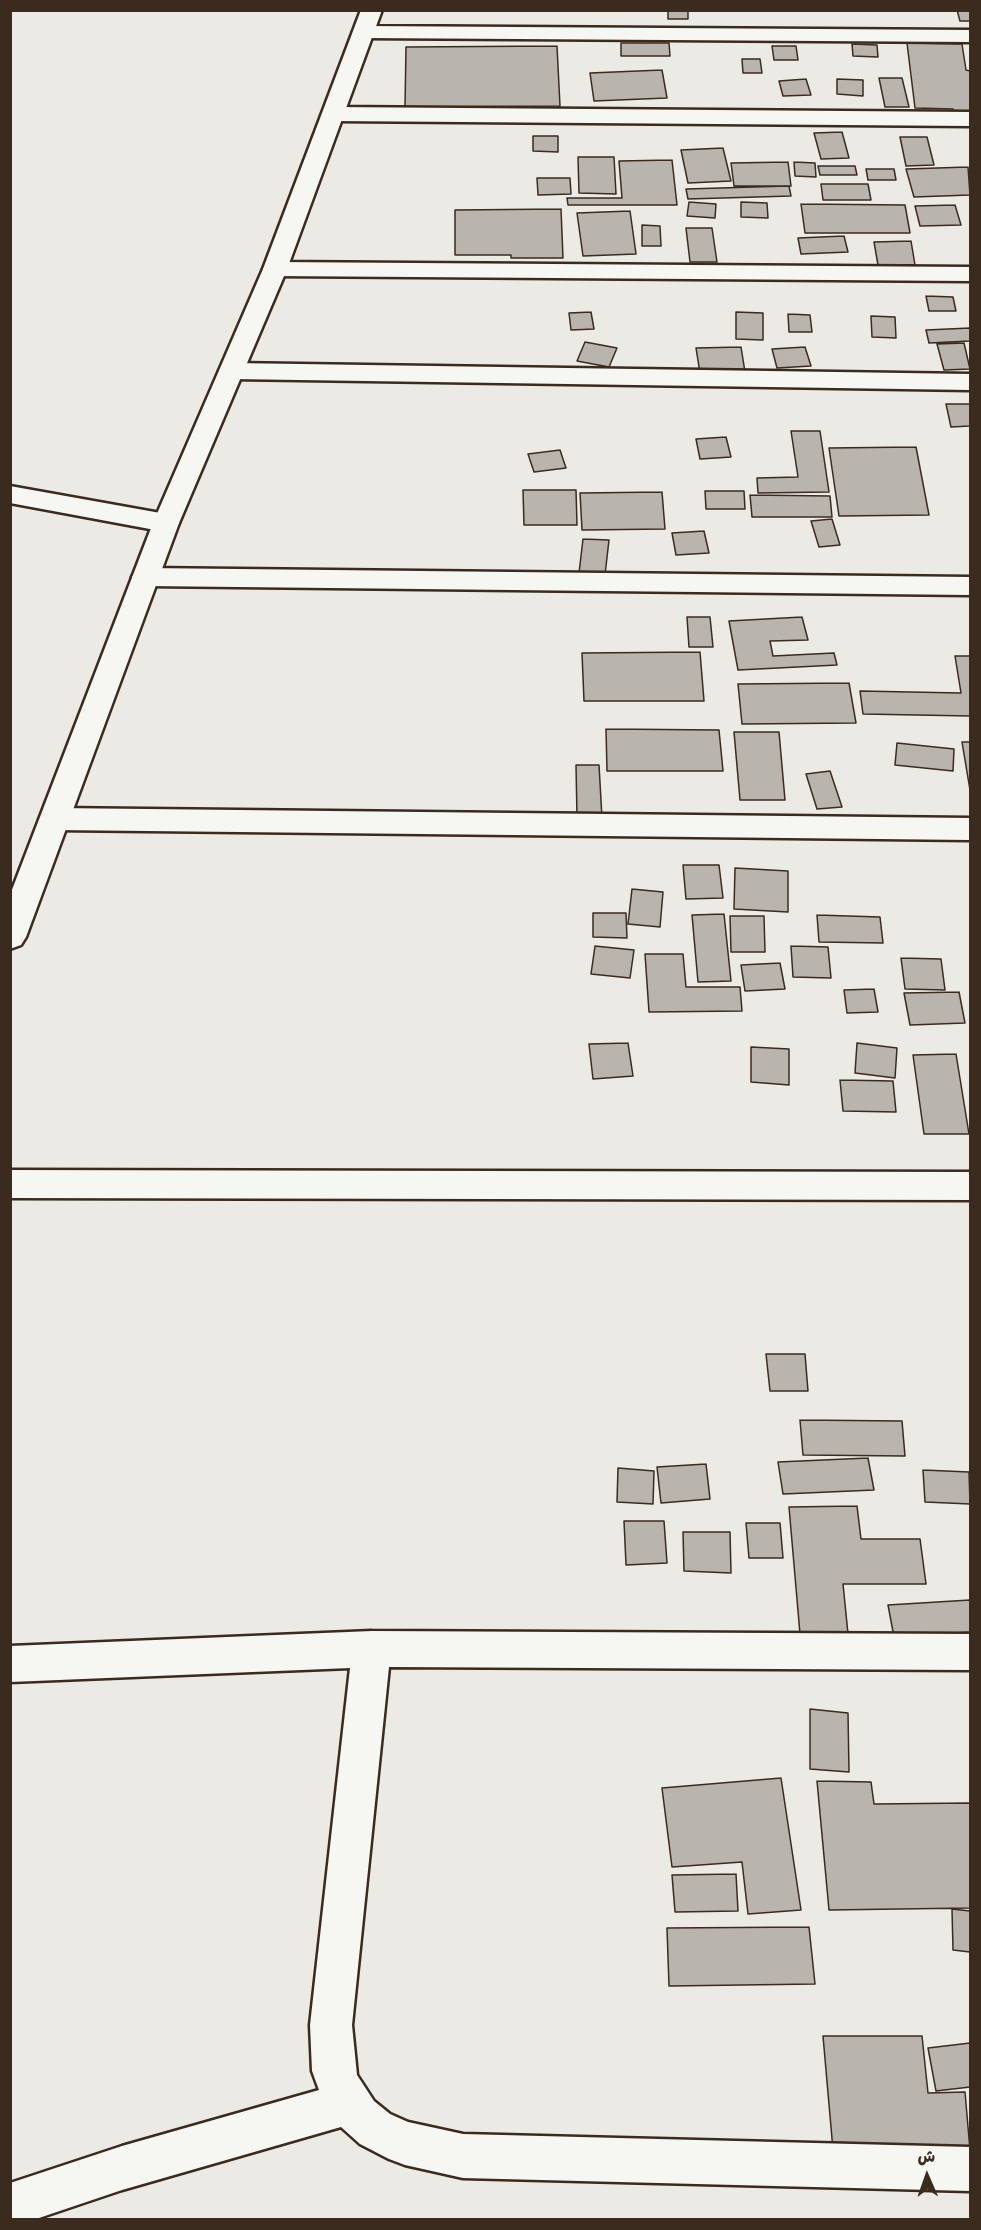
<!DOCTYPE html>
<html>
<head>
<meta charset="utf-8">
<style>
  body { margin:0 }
  #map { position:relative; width:981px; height:2230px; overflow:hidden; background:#ebeae5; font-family:Mynerve,"Playpen Sans Arabic",sans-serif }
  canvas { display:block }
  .frame { position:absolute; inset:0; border:12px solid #3b2a1e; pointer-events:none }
  .north { position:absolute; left:897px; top:2146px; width:60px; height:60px; -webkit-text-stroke:4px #f6f6f2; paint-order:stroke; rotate:358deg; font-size:16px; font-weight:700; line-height:24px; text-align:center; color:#3b2a1e }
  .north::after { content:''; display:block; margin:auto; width:21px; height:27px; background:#3b2a1e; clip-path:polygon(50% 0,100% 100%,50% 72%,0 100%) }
</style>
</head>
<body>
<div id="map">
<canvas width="981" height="2230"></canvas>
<div class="frame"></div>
<div class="north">ش</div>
</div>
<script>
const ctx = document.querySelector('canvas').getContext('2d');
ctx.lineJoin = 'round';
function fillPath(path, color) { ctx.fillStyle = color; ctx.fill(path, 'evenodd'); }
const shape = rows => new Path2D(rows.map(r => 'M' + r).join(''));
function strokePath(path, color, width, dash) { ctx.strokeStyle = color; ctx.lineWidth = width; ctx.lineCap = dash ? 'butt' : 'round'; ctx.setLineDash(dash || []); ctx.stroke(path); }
const building = shape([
  [668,10,688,10,688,19,668,19,668,10],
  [957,10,970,10,970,21,960,21,957,10],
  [621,43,669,43,670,56,621,56,621,43],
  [907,43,962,44,966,70,970,71,970,112,953,112,953,109,915,108,907,43],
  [852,44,877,45,878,57,853,56,852,44],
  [557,46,560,106,405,107,406,47,557,46],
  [772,46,796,46,798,60,774,60,772,46],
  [742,59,760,59,762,73,743,73,742,59],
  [662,70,667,98,594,101,590,73,662,70],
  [879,78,902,78,909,107,885,107,879,78],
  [806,79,811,95,783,96,779,81,806,79],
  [837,79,863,80,863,96,837,94,837,79],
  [842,132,849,158,821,159,814,133,842,132],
  [533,136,558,136,558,152,533,151,533,136],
  [900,137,927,137,934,165,906,166,900,137],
  [723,148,731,181,688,183,681,150,723,148],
  [578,157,614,157,616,194,579,193,578,157],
  [672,160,677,205,568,205,567,198,622,198,619,161,672,160],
  [788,162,791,186,734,186,731,163,788,162],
  [794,162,815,163,816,177,795,176,794,162],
  [818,166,855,166,857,175,820,175,818,166],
  [968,167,970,195,914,197,906,169,968,167],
  [866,169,894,169,896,180,868,180,866,169],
  [537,178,570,178,571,194,538,195,537,178],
  [821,184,868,184,871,200,823,200,821,184],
  [789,186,791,196,688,199,686,189,789,186],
  [689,202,716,204,715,218,687,216,689,202],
  [741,202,767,203,768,218,741,217,741,202],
  [801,204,905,205,910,233,805,233,801,204],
  [955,205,961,225,920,226,915,206,955,205],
  [561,209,563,258,511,258,511,255,455,255,455,210,561,209],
  [630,211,636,254,583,256,577,213,630,211],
  [642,225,660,226,661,246,642,246,642,225],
  [686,228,712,228,717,262,690,262,686,228],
  [844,236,848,252,801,254,798,238,844,236],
  [911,241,915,265,878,265,874,242,911,241],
  [926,296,953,297,956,311,929,311,926,296],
  [591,312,594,329,571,330,569,313,591,312],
  [736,312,763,313,763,340,736,339,736,312],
  [788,314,810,315,812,332,789,332,788,314],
  [871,316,895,317,896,338,872,337,871,316],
  [970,328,970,341,929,343,926,330,970,328],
  [585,342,617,348,609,367,577,361,585,342],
  [964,343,970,369,944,370,937,344,964,343],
  [741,347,745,372,700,373,696,348,741,347],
  [805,347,811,366,777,368,772,349,805,347],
  [946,404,970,404,970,426,951,427,946,404],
  [791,431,820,431,829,492,758,493,757,478,798,477,791,431],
  [726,437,731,457,700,459,696,439,726,437],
  [916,447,929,515,839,516,829,448,916,447],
  [560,450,566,468,534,472,528,454,560,450],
  [523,490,576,490,577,525,524,525,523,490],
  [705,491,744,491,745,509,706,509,705,491],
  [662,492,665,529,582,530,580,493,662,492],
  [750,495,830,496,832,517,752,517,750,495],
  [832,519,840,545,819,547,811,521,832,519],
  [704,531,709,553,676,555,672,533,704,531],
  [583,539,609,540,605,575,579,573,583,539],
  [687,617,710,617,713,647,689,647,687,617],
  [802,617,808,640,770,641,773,656,834,653,837,665,738,670,729,621,802,617],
  [700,652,704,701,584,701,582,653,700,652],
  [955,656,970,656,970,716,863,714,860,691,961,693,955,656],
  [849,683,856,723,742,724,738,684,849,683],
  [606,729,719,730,723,771,607,771,606,729],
  [734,732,779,732,785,800,740,800,734,732],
  [962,742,970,742,970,790,962,742],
  [897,743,954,749,953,771,895,765,897,743],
  [576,765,599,765,602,818,577,818,576,765],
  [830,771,842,807,817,809,806,774,830,771],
  [683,865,719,865,723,898,686,899,683,865],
  [735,868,788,871,788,912,734,909,735,868],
  [632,889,663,892,660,927,628,924,632,889],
  [593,913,626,913,627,938,593,937,593,913],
  [724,914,731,981,698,982,692,915,724,914],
  [817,915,880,917,883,943,819,942,817,915],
  [730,916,764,916,765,952,731,952,730,916],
  [595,946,634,950,630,978,591,974,595,946],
  [791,946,828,947,831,978,793,977,791,946],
  [645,954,683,954,686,987,740,987,742,1011,649,1012,645,954],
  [901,958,941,959,945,990,905,989,901,958],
  [780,963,785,989,745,991,741,965,780,963],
  [874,989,878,1012,847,1013,844,990,874,989],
  [959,992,965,1023,910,1025,904,993,959,992],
  [628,1043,633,1076,593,1079,589,1044,628,1043],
  [857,1043,897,1048,895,1078,855,1073,857,1043],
  [751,1047,789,1049,789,1085,751,1082,751,1047],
  [956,1054,969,1134,924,1134,913,1055,956,1054],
  [840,1080,893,1081,896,1112,843,1111,840,1080],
  [766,1354,805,1354,808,1391,770,1391,766,1354],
  [800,1420,902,1421,905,1456,803,1455,800,1420],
  [868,1458,874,1490,783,1494,778,1462,868,1458],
  [706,1464,710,1499,661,1503,657,1467,706,1464],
  [618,1468,654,1471,653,1504,617,1502,618,1468],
  [923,1470,969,1472,970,1504,925,1502,923,1470],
  [857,1506,861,1539,920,1539,926,1584,843,1584,848,1634,800,1634,789,1507,857,1506],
  [624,1521,664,1521,667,1563,626,1565,624,1521],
  [746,1523,780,1523,783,1558,749,1558,746,1523],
  [683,1532,730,1532,731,1573,684,1571,683,1532],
  [970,1600,970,1632,894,1637,888,1605,970,1600],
  [810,1709,848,1713,849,1772,810,1769,810,1709],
  [781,1778,801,1910,748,1914,742,1862,672,1867,662,1788,781,1778],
  [817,1781,871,1782,874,1804,970,1803,970,1908,829,1910,817,1781],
  [736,1874,738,1911,675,1912,672,1875,736,1874],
  [952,1909,970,1911,970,1952,953,1950,952,1909],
  [809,1927,815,1984,669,1986,667,1928,809,1927],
  [823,2036,922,2036,928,2093,965,2092,970,2150,833,2150,823,2036],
  [970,2043,970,2087,936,2091,928,2048,970,2043]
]);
fillPath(building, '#bab4ae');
strokePath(building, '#3b2a1e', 1.5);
const street = shape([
  [364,26,970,30,970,42,364,38,356,37,353,32,356,27,364,26],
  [334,107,970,112,970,126,334,121,326,119,323,114,326,109,334,107],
  [275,262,970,267,970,281,275,276,267,274,263,269,267,264,275,262],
  [232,363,970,374,970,390,232,379,223,376,219,371,223,366,232,363],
  [10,486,166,514,175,517,179,523,175,529,166,532,10,503,10,486],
  [146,568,970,577,970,595,146,586,136,583,132,577,136,571,146,568],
  [55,808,970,818,970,840,55,830,44,827,40,819,44,811,55,808],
  [372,1631,970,1634,970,1670,389,1667,352,2025,357,2075,374,2101,390,2114,408,2122,463,2134,970,2147,970,2191,463,2178,405,2165,389,2159,360,2144,341,2127,122,2190,33,2220,10,2220,10,2183,122,2146,319,2090,312,2071,310,2025,350,1668,10,1682,10,1646,372,1631]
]);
const secondary = shape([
  [361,10,382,10,287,269,179,523,26,937,21,945,10,949,10,895,153,523,263,269,361,10],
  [10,1170,970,1172,970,1200,10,1198,10,1170]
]);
strokePath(street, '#3b2a1e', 5);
strokePath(secondary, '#3b2a1e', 5);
fillPath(street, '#f6f6f2');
fillPath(secondary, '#f6f6f2');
</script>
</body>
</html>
